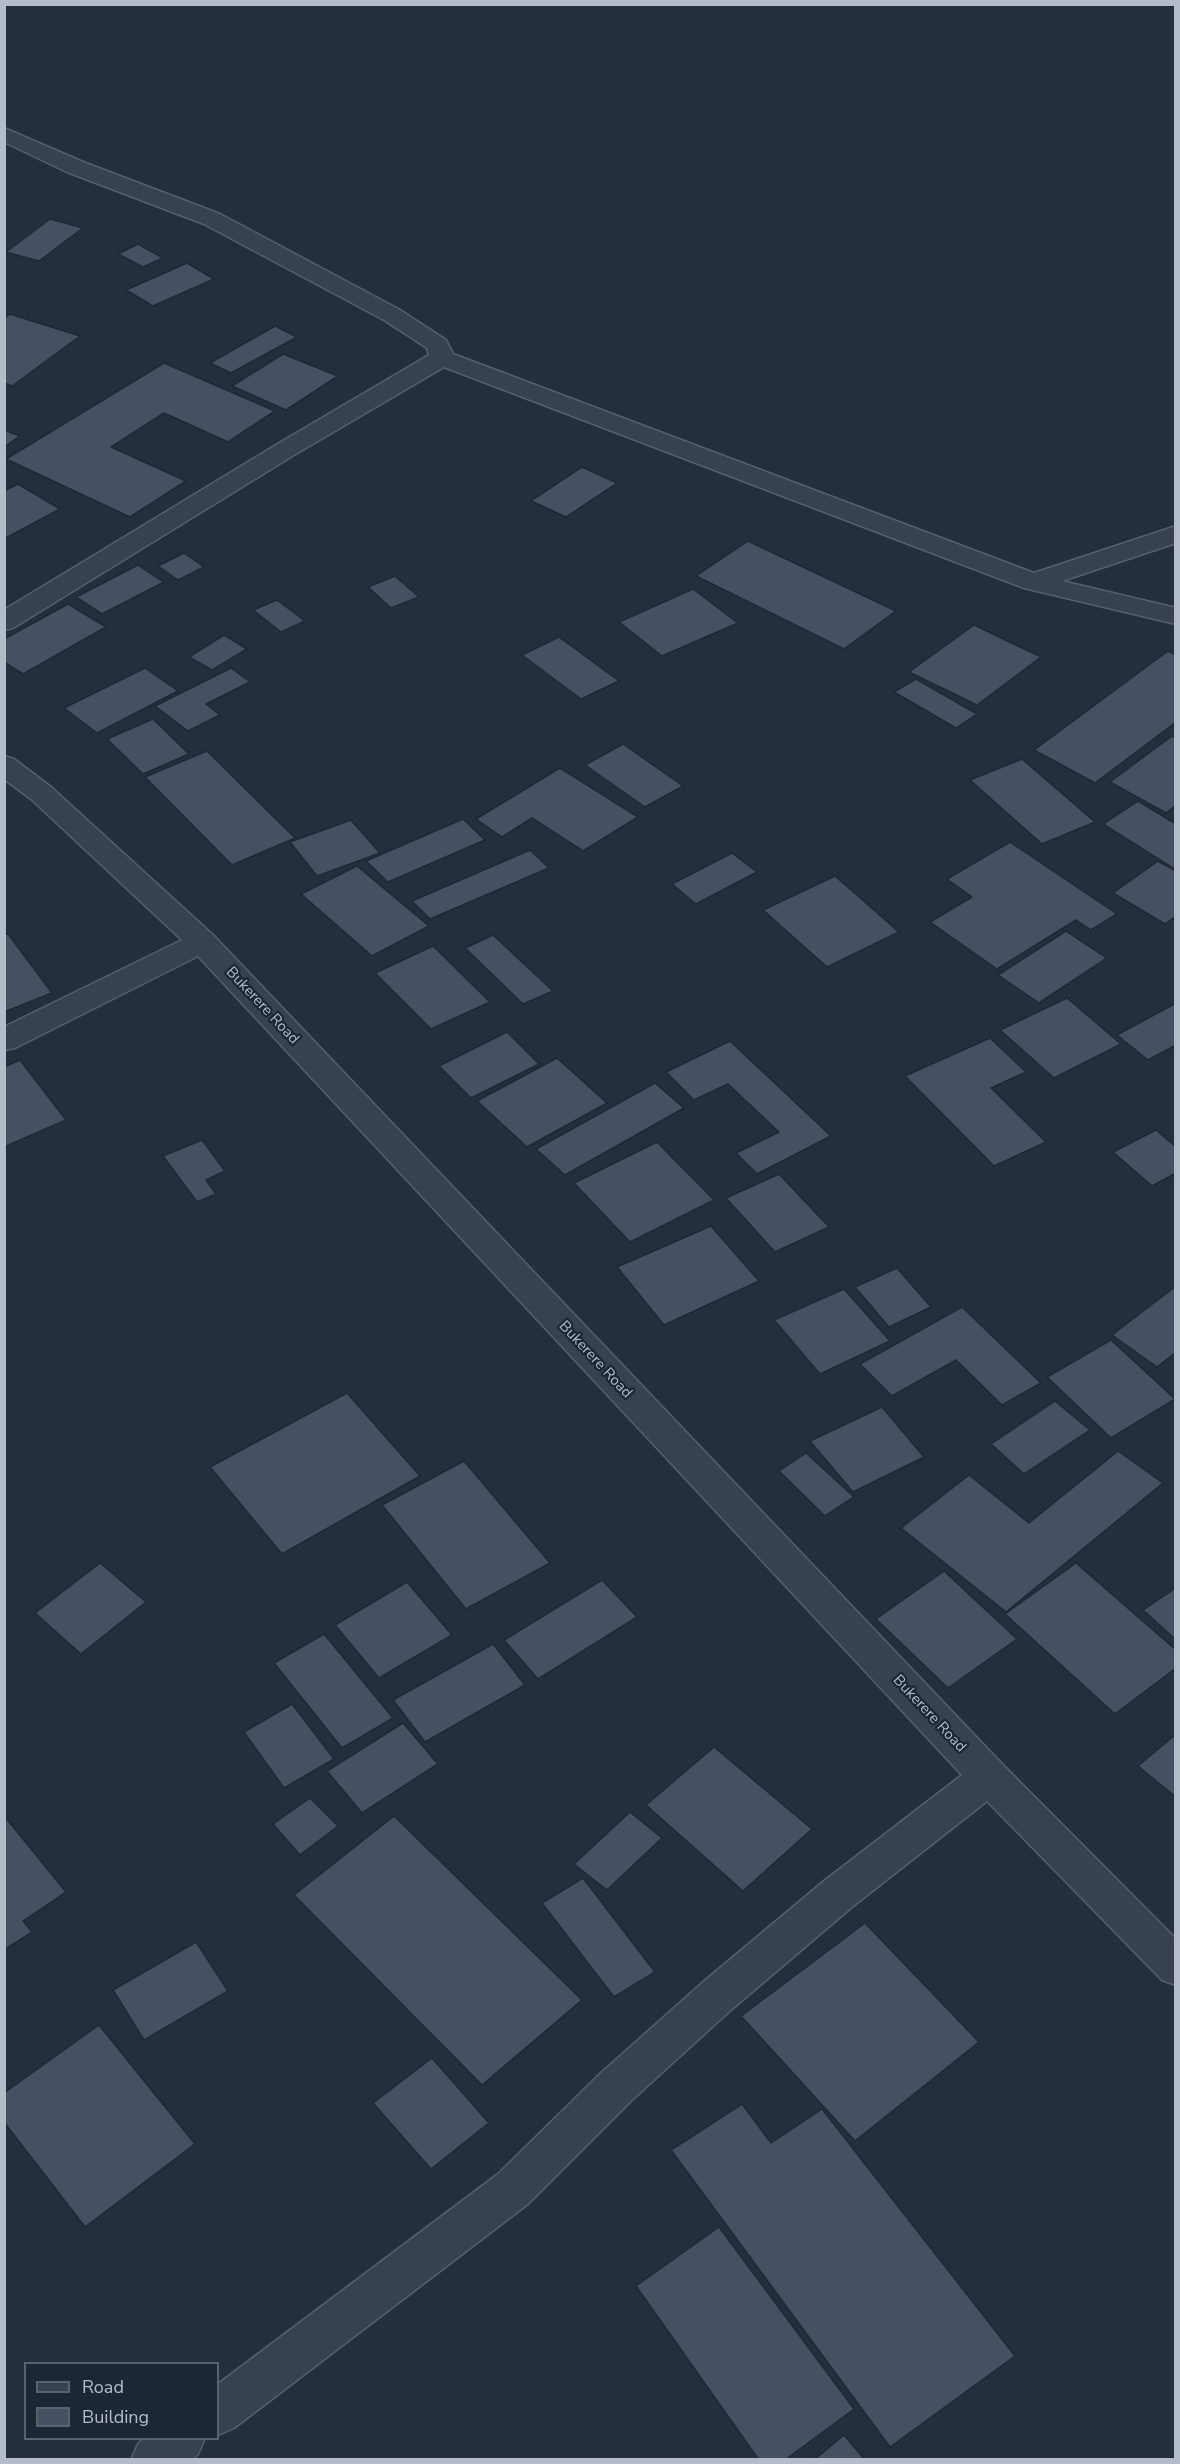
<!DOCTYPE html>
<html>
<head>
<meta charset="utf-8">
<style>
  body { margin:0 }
  #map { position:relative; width:1180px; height:2464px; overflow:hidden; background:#242f3e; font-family:"Nunito Sans",sans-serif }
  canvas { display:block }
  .frame { position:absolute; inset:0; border:6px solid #b4bcc9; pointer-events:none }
  .legend { position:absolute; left:24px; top:2362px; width:195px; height:78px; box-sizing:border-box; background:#1d2633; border:2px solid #59626f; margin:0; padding:8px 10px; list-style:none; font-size:18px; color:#b4bcc9 }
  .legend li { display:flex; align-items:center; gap:12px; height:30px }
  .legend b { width:30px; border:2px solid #59626f }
</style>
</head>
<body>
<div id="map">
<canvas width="1180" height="2464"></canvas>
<div class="frame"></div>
<ul class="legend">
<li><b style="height:8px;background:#38414e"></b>Road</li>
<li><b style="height:16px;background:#455162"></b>Building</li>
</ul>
</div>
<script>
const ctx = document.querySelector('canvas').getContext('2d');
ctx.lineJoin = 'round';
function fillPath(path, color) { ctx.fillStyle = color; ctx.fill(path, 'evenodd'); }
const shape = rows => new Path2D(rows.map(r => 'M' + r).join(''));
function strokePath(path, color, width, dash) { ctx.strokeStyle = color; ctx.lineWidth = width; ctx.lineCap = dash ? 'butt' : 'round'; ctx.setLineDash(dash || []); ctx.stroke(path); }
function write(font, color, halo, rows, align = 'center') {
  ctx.font = font + ' "Nunito Sans",sans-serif'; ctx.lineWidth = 4.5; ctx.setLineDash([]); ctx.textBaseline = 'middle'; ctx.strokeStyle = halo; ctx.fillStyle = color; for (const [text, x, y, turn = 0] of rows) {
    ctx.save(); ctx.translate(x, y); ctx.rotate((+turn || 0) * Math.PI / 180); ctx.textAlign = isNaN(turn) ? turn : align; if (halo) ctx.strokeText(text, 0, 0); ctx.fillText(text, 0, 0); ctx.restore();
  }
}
const building = shape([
  [50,219,83,228,39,261,6,252,50,219],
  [138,244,163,258,143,267,118,254,138,244],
  [187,263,214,279,153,306,126,290,187,263],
  [10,314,80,336,12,386,4,383,4,318,10,314],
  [275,326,297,337,231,373,210,363,275,326],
  [283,354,338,376,286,410,232,386,283,354],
  [164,363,275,411,228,442,164,413,111,447,186,481,130,517,6,459,164,363],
  [4,430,20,436,4,447,4,430],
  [582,467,617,483,566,517,531,501,582,467],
  [18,484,60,509,4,539,4,491,18,484],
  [748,541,896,611,844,649,696,576,748,541],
  [184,553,204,567,178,580,158,566,184,553],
  [138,565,164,582,102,614,76,597,138,565],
  [395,576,419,597,391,608,368,587,395,576],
  [693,589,738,623,662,656,619,622,693,589],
  [277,600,305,621,281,632,253,610,277,600],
  [68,604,106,627,23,674,4,662,4,639,68,604],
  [974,625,1041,657,977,705,909,672,974,625],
  [224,635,247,649,212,670,189,657,224,635],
  [559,637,619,681,581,699,522,655,559,637],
  [1168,651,1176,655,1176,722,1095,783,1034,750,1168,651],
  [145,668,178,691,97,733,64,708,145,668],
  [231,668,250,682,206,704,220,715,188,731,155,706,231,668],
  [916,679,977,714,956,728,894,692,916,679],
  [153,719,189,754,143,774,107,739,153,719],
  [1172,736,1176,738,1176,805,1166,813,1110,782,1172,736],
  [623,744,683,786,645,807,585,765,623,744],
  [207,751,295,838,232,865,145,777,207,751],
  [1022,759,1095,822,1042,844,970,780,1022,759],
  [560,768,638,817,583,851,532,818,502,837,476,819,560,768],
  [1138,801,1176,824,1176,870,1103,824,1138,801],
  [463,819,485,840,388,882,366,861,463,819],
  [351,820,380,853,317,876,290,842,351,820],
  [1010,842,1117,914,1091,930,1076,920,997,969,930,922,972,897,947,879,1010,842],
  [530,850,549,868,430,919,412,901,530,850],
  [732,853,757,872,696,904,672,884,732,853],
  [1158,861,1176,871,1176,916,1165,924,1113,893,1158,861],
  [357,866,429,926,372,956,301,894,357,866],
  [835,876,899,932,827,967,763,910,835,876],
  [1066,931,1107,958,1039,1003,998,975,1066,931],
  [8,934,52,993,4,1012,4,935,8,934],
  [493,935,553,991,523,1004,465,948,493,935],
  [433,946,490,1002,431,1029,375,973,433,946],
  [1067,998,1121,1044,1054,1078,1000,1030,1067,998],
  [1176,1003,1176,1045,1148,1060,1117,1035,1176,1003],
  [507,1032,539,1064,471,1098,439,1066,507,1032],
  [990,1038,1026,1072,991,1088,1046,1142,994,1166,905,1076,990,1038],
  [730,1041,831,1136,757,1174,736,1153,779,1132,728,1084,694,1100,666,1072,730,1041],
  [557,1058,607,1103,527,1147,477,1101,557,1058],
  [20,1060,66,1120,4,1147,4,1067,20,1060],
  [655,1083,684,1108,565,1175,536,1149,655,1083],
  [1156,1130,1176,1147,1176,1173,1152,1186,1113,1152,1156,1130],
  [202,1140,225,1171,206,1180,216,1194,197,1202,163,1156,202,1140],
  [657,1142,714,1200,630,1242,574,1183,657,1142],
  [779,1174,829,1227,775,1252,726,1198,779,1174],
  [711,1226,759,1281,664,1325,617,1267,711,1226],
  [897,1268,931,1307,889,1327,855,1287,897,1268],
  [1176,1286,1176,1352,1157,1367,1112,1335,1176,1286],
  [844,1289,890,1341,820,1374,774,1320,844,1289],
  [962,1307,1041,1383,1002,1405,956,1360,892,1396,860,1364,962,1307],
  [1111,1340,1175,1399,1111,1438,1047,1377,1111,1340],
  [347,1393,420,1476,282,1554,210,1467,347,1393],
  [1055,1401,1090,1430,1024,1474,991,1444,1055,1401],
  [882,1407,924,1457,853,1492,810,1441,882,1407],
  [1118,1451,1163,1483,1006,1612,901,1528,969,1475,1029,1523,1118,1451],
  [806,1453,854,1497,825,1516,779,1471,806,1453],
  [464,1461,550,1563,466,1609,382,1505,464,1461],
  [100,1563,146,1602,81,1654,35,1613,100,1563],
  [1076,1563,1176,1650,1176,1668,1115,1714,1005,1614,1076,1563],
  [944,1571,1017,1639,948,1688,876,1619,944,1571],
  [602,1580,637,1617,538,1679,504,1640,602,1580],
  [407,1582,452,1635,379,1678,335,1625,407,1582],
  [1176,1588,1176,1640,1143,1610,1176,1588],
  [324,1634,393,1718,342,1748,274,1663,324,1634],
  [493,1644,525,1685,425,1742,393,1700,493,1644],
  [292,1704,334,1759,284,1788,244,1732,292,1704],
  [403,1723,438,1764,362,1813,327,1771,403,1723],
  [1176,1734,1176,1797,1138,1766,1176,1734],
  [714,1747,812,1829,743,1891,646,1805,714,1747],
  [310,1798,338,1826,300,1855,273,1824,310,1798],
  [630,1812,662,1838,607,1890,574,1864,630,1812],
  [394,1816,582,2000,482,2085,294,1895,394,1816],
  [5,1817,66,1892,23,1921,32,1932,4,1950,5,1817],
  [583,1878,655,1972,614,1997,542,1903,583,1878],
  [865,1923,979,2042,855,2141,741,2016,865,1923],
  [196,1942,228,1991,144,2040,113,1990,196,1942],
  [99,2025,195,2144,85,2227,4,2122,4,2093,99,2025],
  [432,2058,489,2123,431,2169,373,2103,432,2058],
  [742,2104,771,2143,822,2109,1015,2356,890,2447,671,2150,742,2104],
  [719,2227,854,2409,785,2460,759,2460,636,2286,719,2227],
  [844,2435,865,2460,814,2460,844,2435]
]);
fillPath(building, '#455162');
strokePath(building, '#1f2835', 1.5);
const minor = shape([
  [4,128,83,162,220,214,400,310,446,340,453,354,1034,573,1176,526,1176,543,1062,581,1176,608,1176,624,1024,588,444,367,294,455,13,628,4,630,4,610,276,445,429,355,427,348,384,320,204,224,67,172,4,142,4,128],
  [4,756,14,759,51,787,213,935,1003,1765,1176,1939,1176,1985,1162,1980,987,1801,852,1907,732,2009,632,2100,528,2204,234,2428,218,2435,218,2384,498,2174,602,2072,702,1983,824,1881,962,1775,198,956,15,1048,4,1050,4,1027,182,940,31,799,4,779,4,756],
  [144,2438,205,2438,198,2454,192,2460,131,2460,138,2444,144,2438]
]);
strokePath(minor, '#565f6c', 3);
fillPath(minor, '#38414e');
write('15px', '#b4bcc9', '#1d2633', [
  ["Bukerere Road",262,1006,47],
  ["Bukerere Road",595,1360,47],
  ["Bukerere Road",929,1714,47]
]);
</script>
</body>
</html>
